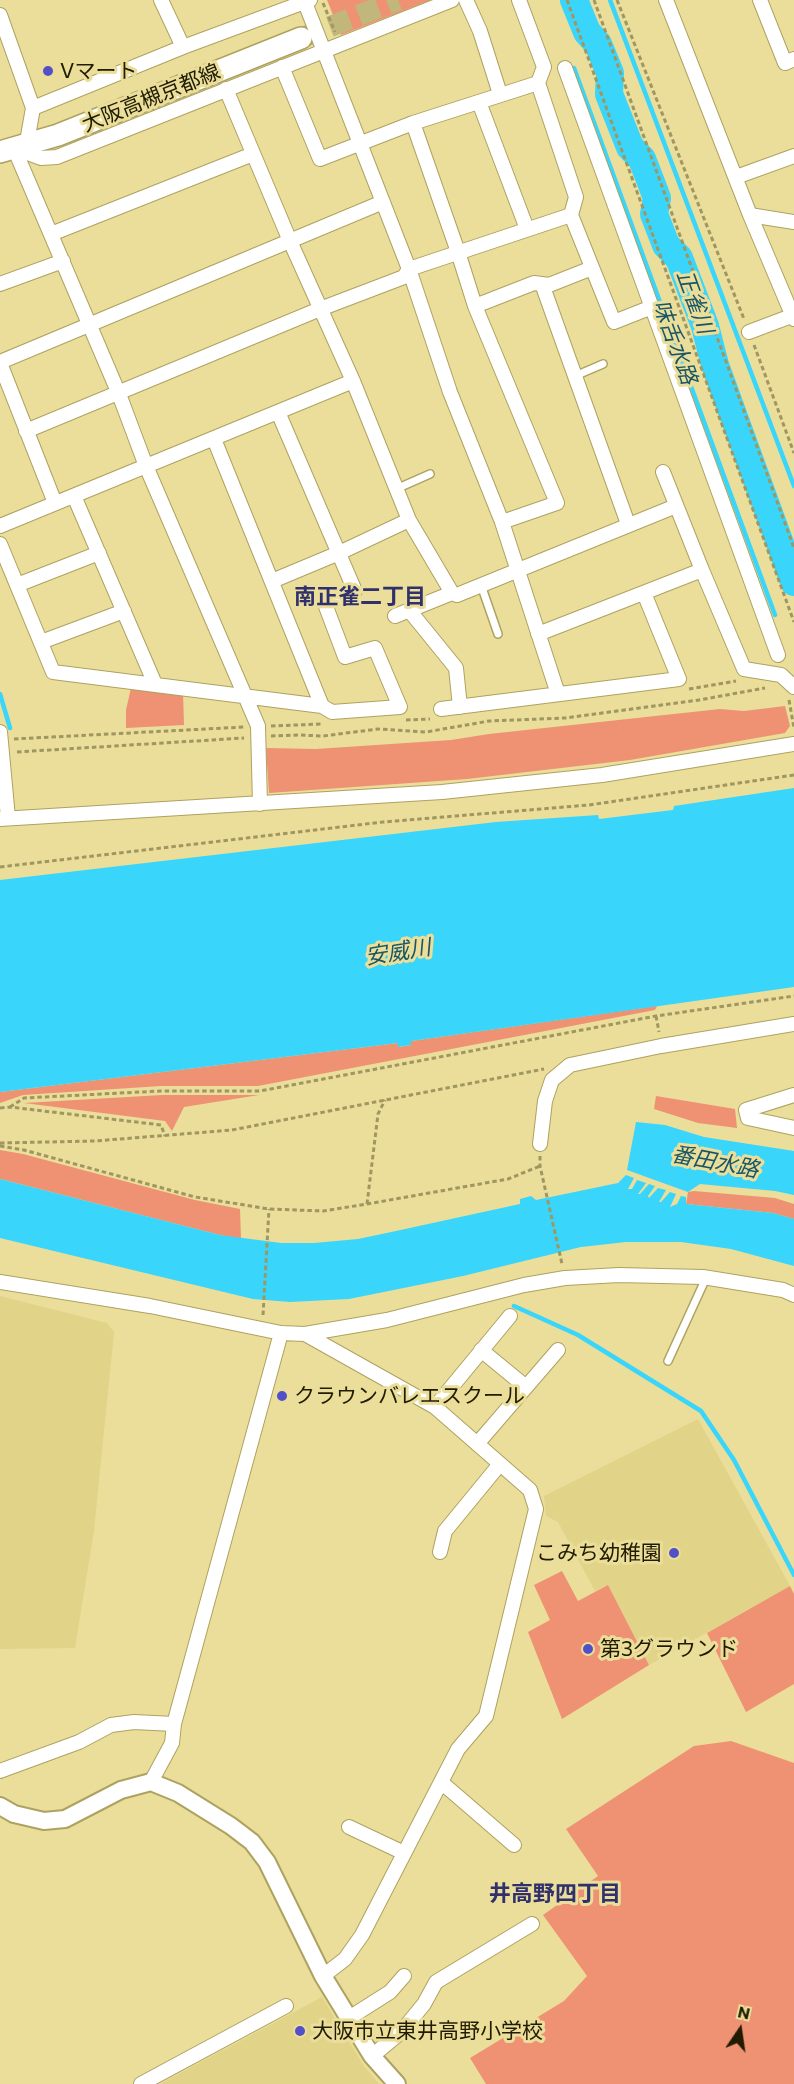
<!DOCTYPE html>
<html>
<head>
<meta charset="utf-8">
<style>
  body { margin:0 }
  #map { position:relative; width:794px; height:2084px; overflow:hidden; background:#eade9a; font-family:Commissioner,sans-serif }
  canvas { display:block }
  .north { position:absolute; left:710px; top:2000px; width:60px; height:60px; -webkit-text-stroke:4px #eade9a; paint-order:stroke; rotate:13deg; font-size:16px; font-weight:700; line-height:24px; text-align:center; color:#201b01 }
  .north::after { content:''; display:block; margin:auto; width:21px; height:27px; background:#201b01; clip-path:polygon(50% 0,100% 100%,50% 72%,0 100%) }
</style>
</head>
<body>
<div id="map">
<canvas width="794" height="2084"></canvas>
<div class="north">N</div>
</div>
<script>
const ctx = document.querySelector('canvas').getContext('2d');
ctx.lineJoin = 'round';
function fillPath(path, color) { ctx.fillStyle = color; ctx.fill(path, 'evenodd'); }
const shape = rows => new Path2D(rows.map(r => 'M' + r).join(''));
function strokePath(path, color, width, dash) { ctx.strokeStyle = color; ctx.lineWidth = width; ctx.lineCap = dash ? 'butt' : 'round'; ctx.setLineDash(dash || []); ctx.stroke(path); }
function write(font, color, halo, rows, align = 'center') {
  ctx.font = font + ' Commissioner,"Noto Sans JP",sans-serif'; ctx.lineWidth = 6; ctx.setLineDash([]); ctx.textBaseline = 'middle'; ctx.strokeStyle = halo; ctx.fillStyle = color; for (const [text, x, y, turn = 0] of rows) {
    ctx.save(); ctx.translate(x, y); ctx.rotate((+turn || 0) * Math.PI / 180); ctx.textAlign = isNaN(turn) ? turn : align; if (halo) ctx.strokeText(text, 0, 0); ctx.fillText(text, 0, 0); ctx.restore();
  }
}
fillPath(shape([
  [0,1296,107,1323,114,1332,94,1531,75,1648,0,1649],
  [698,1419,790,1586,649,1665,608,1585,595,1591,558,1522,546,1516,544,1496],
  [322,1997,364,2066,379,2084,160,2084]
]), '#e1d388');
fillPath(shape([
  [327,0,431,0,341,35],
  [131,688,183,692,184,725,126,728,126,710],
  [785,706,790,726,785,733,630,760,467,779,269,793,266,748,316,749,451,740,489,734,720,709,744,711],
  [657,1006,655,1010,258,1086,161,1086,23,1095,0,1103,0,1092,398,1043,399,1047,411,1045,411,1041],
  [162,1095,259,1095,184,1107,172,1131,165,1121,24,1103],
  [656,1096,735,1109,737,1128,698,1123,654,1109],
  [0,1150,23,1154,195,1200,240,1209,241,1239,220,1235,0,1179],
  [694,1191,775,1198,794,1204,794,1219,773,1213,686,1204,688,1192],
  [562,1571,578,1601,608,1585,649,1665,562,1719,528,1632,550,1620,534,1585],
  [790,1586,794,1594,794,1684,746,1712,707,1633],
  [731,1741,794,1763,794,2084,486,2084,470,2058,564,2001,587,1976,543,1915,598,1876,566,1829,694,1746]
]), '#ef9173');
fillPath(shape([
  [794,788,794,987,411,1041,411,1045,398,1047,398,1043,0,1092,0,880,496,822,598,815,599,819,673,810,674,806],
  [636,1122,665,1125,704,1137,794,1151,794,1195,775,1191,700,1184,688,1192,627,1170],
  [626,1175,634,1178,628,1189,632,1189,637,1180,646,1183,638,1194,640,1194,649,1184,655,1186,648,1196,649,1198,658,1188,666,1190,659,1202,661,1202,670,1192,676,1194,670,1207,677,1204,681,1196,686,1197,686,1204,773,1213,794,1219,794,1266,731,1249,681,1242,626,1242,581,1247,463,1276,349,1299,290,1302,253,1299,0,1238,0,1179,220,1235,281,1243,314,1243,358,1239,396,1231,520,1204,520,1199,531,1196,536,1200,618,1183]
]), '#39d5fb');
strokePath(shape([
  [610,0,794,486],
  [574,68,775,615],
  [0,694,10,728],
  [514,1306,578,1335,701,1411,734,1460,794,1575]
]), '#39d5fb', 4.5);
strokePath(shape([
  [574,0,587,32,598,44,610,73,609,94,630,147,642,159,657,198,654,214,666,245,679,258,705,326,715,365,794,582]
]), '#39d5fb', 28);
strokePath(shape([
  [301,38,398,0]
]), '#c2b77b', 21, [21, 10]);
const service = shape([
  [575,376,603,364],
  [396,489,430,474],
  [481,585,498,634],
  [668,1361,706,1278]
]);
const minor = shape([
  [161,0,183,47],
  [304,0,409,269,450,392,502,522,558,694],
  [466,0,480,31,500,94],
  [519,0,544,67,538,83,576,197,571,215,614,322,652,307],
  [666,0,750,215,794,319],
  [760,0,785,63,794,59],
  [0,15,33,108,28,136],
  [282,67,320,159,413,123,538,83],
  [565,68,778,655],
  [226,89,290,241,353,381,409,520,452,593],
  [479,102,527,229],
  [33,108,183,47,310,0],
  [413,123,458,252,475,306,557,503,502,522],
  [14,148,119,394,146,466,258,726,260,804],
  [14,148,41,158,57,157,452,0],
  [736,177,794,156],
  [750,215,794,222],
  [51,234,253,154],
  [0,284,63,261],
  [542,284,628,524],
  [475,306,534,283,549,285,592,268],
  [749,332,794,315],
  [0,362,383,202],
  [0,363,55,503],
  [26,431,320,309,404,277,409,269,571,215],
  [214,439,322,706],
  [663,472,702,570,744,669,781,675,794,687],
  [74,496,155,684],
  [0,526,353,381],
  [0,544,53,672,322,706,332,712,400,707,375,648,345,657,325,604,355,591,278,412],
  [272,581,339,553,409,520],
  [17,585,99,553],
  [409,610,456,668,460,707],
  [395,616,452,593,457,595,676,506],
  [538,634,702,570],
  [41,642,124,611],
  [441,709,679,679,644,593],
  [0,732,8,818],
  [0,819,442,792,602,775,794,744],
  [794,1095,746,1110,748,1118,794,1128],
  [540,1144,545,1101,552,1080,570,1065,661,1046,794,1024],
  [0,1282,150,1306,281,1333,305,1334,387,1320,524,1285,565,1278,619,1275,703,1277,783,1290,794,1295],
  [305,1334,435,1407,530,1490,536,1509,486,1716,458,1749,362,1935,345,1959,323,1976],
  [481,1350,526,1387],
  [435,1407,510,1316],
  [477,1444,558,1350],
  [440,1552,445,1531,500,1464],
  [0,1771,79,1742,111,1725,134,1722,174,1724],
  [151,1782,172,1743,174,1724,281,1333],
  [441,1782,514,1845],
  [349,1827,404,1853],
  [349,2018,390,1992,404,1976],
  [372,2056,401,2032,424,2004,436,1982,532,1924],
  [141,2084,286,2006]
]);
const tertiary = shape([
  [0,1806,14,1814,44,1821,65,1819,121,1790,151,1782,178,1793,231,1826,252,1842,267,1862,323,1976,372,2056,397,2084]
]);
const primary = shape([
  [0,152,58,135,301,38]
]);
strokePath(service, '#aea260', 10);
strokePath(minor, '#aea260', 16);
strokePath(tertiary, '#aea260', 20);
strokePath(primary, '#aea260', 24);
strokePath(shape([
  [567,0,794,622],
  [594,0,794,548],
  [617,0,744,319],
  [323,3,335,32],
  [754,345,794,453],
  [689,689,736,681],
  [789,700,794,728],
  [406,720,430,719],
  [271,726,322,724],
  [271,736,298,735,323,736,378,729,426,732,489,721,565,718,699,700,765,688],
  [14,739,244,727],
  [17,752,244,738],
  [0,867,383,822,589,805,794,775],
  [656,1016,659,1032],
  [10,1107,24,1098,160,1091,260,1091,656,1016,794,996],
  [0,1108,10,1107,161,1125,165,1136],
  [0,1143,95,1141,232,1130,544,1069],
  [0,1146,24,1150,195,1197,269,1209,323,1211,367,1204,508,1179,540,1166],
  [540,1156,540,1166,562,1264],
  [367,1204,378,1114,385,1100],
  [263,1315,269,1209]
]), '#a09662', 3, [4.5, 3]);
strokePath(service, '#fff', 7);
strokePath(minor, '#fff', 14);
strokePath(tertiary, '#fff', 16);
strokePath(primary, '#fff', 21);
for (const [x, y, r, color] of [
  [48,71,6,"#5350c7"],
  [282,1396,6,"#5350c7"],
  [674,1553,6,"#5350c7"],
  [588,1649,6,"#5350c7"],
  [300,2031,6,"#5350c7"]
]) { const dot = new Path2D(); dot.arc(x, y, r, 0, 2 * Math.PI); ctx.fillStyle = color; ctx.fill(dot); strokePath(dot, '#eade9a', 2); }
write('21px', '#201b01', '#eade9a', [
  ["Vマート",60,71],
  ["クラウンバレエスクール",294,1396],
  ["こみち幼稚園",662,1553,"right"],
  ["第3グラウンド",600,1649],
  ["大阪市立東井高野小学校",312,2031]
], 'left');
write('21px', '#201b01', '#eade9a', [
  ["大阪高槻京都線",151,98,-22]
]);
write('italic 22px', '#195666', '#eade9a', [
  ["正雀川",695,302,70],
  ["味舌水路",675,342,70],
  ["安威川",398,952,-9],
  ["番田水路",715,1162,11]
]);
write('bold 22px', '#30316c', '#eade9a', [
  ["南正雀二丁目",360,597],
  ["井高野四丁目",555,1894]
]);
</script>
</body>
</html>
